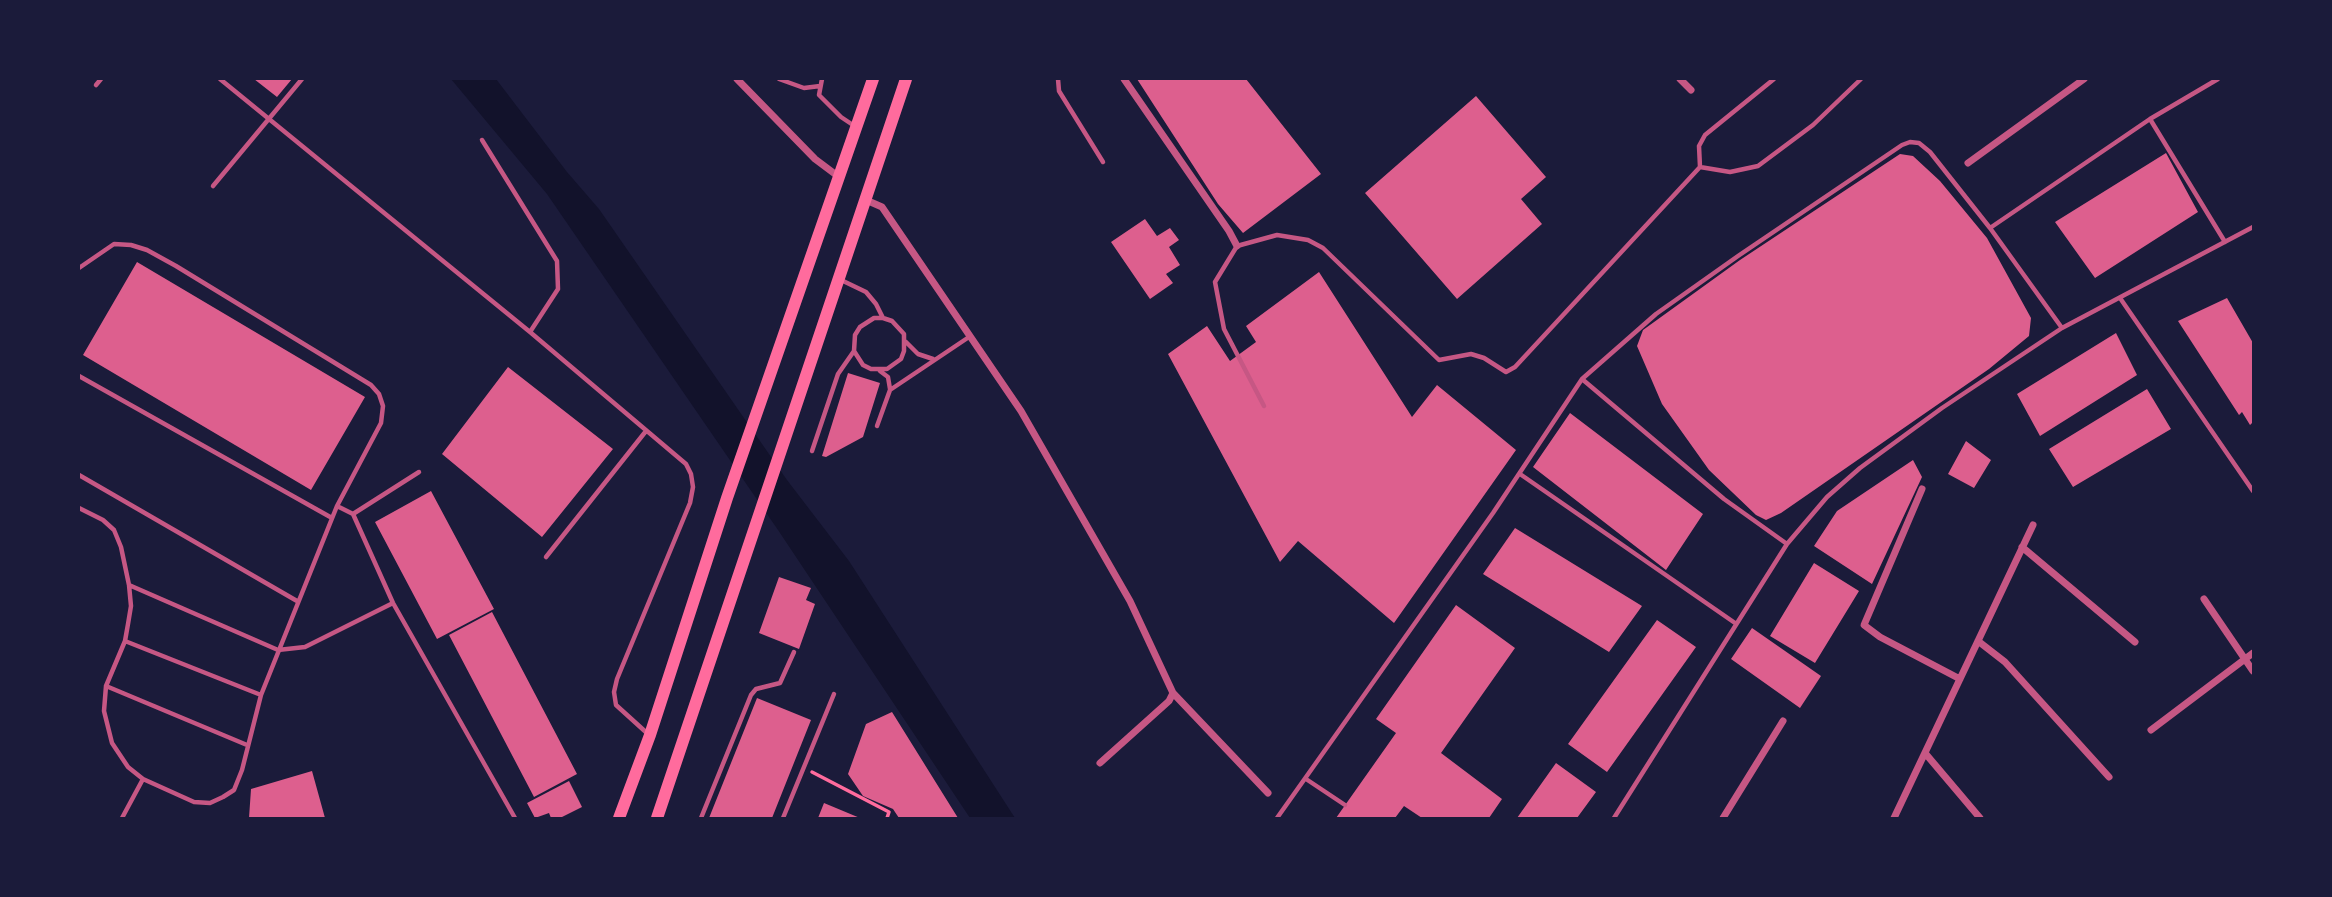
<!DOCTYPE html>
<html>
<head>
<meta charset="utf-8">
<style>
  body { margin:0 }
  #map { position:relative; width:2332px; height:897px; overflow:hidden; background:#1b1b3a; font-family:Inter,sans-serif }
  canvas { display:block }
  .frame { position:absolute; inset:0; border:80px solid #1b1b3a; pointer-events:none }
</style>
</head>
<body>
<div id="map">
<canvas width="2332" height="897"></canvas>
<div class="frame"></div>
</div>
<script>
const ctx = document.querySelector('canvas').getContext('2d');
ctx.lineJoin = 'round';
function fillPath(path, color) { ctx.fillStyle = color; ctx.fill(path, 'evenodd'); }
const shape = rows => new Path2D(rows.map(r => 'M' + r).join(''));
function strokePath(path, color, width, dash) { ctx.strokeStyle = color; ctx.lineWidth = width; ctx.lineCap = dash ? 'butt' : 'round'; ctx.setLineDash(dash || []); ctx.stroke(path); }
fillPath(shape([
  [451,79,496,79,567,172,599,209,787,480,849,561,1015,818,970,818,778,530,547,194]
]), '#12122b');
fillPath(shape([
  [254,79,292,79,277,97],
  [1137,79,1246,79,1321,174,1243,233,1218,204],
  [1476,96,1546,177,1521,199,1542,224,1457,299,1365,193],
  [2166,153,2198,212,2095,278,2055,222],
  [1900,154,1913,156,1940,181,1987,238,2031,318,2029,336,1989,369,1781,513,1766,520,1756,515,1709,470,1662,404,1637,346,1643,330,1740,260],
  [1145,219,1157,236,1170,228,1179,240,1169,247,1180,265,1166,274,1173,283,1150,299,1111,242],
  [137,262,365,397,311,490,83,355],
  [1319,272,1412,417,1437,385,1516,450,1394,623,1298,541,1280,562,1168,354,1207,326,1230,361,1256,342,1246,326],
  [2227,298,2253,343,2253,422,2250,425,2242,412,2239,415,2178,321],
  [2116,333,2137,375,2040,436,2017,394],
  [508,367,613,449,542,537,442,454],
  [848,373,880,383,863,437,826,457,822,456],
  [2147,389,2171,429,2073,487,2049,449],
  [1570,413,1703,514,1666,570,1533,467],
  [1966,441,1991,460,1974,488,1948,474],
  [1913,460,1922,477,1872,584,1814,546,1837,511],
  [431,491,494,609,437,639,375,522],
  [1515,528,1642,606,1609,652,1483,574],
  [1814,563,1859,591,1815,663,1770,636],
  [779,577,811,588,806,600,815,604,799,649,759,633],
  [1456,605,1515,648,1441,753,1502,799,1489,818,1422,818,1404,806,1395,818,1336,818,1396,733,1376,719],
  [492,612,577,774,534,797,449,635],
  [1657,620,1696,647,1607,772,1568,744],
  [1752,628,1821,676,1800,708,1731,659],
  [757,698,811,720,772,818,709,818],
  [892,712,958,818,899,818,893,809,863,796,848,774,866,724],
  [1556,763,1596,792,1577,818,1517,818],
  [312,771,325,818,249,818,251,789],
  [569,781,582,807,560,818,551,818,549,813,535,818,527,803],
  [824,803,860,818,818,818]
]), '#dd5f8e');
strokePath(shape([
  [812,772,889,812,887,818]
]), '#ff6b9d', 3.5);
strokePath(shape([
  [220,79,530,332,686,464,691,474,693,487,690,503,617,679,614,692,616,705,648,734],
  [779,79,804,88,820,86],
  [822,79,819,95,841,117,856,127],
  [1058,79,1059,91,1103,162],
  [96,85,101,79],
  [2150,119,2218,79],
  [482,140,557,261,558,289,530,332],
  [1700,167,1730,172,1758,166,1813,125,1861,79],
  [1700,167,1699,146,1705,135,1774,79],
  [213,186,302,79],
  [1990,228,2150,119,2225,242],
  [79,268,114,244,131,245,147,250,176,266,371,385,379,394,383,406,381,423,337,506,261,695,125,641],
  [841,280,866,292,876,304,883,318],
  [2120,298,2253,491],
  [906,342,918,354,933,359],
  [880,371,888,377,890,389],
  [79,376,332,518],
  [1582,379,1724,499,1787,544],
  [1264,406,1224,329,1215,282,1237,246,1277,235,1308,240,1323,248,1439,360,1471,354,1484,358,1506,372,1515,367,1700,167],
  [877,426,890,390,969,337],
  [812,451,838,374,854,351,855,335,860,327,874,318,883,318,892,321,904,334,904,351,901,359,887,369,871,369,863,365,854,351],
  [1520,474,1735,623],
  [79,475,297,601],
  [337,506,353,514,393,603,515,818],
  [79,508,103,520,114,530,121,547,129,585,131,606,128,624,125,641,106,686,104,711,112,743,128,767,143,779,194,802,210,803,223,797,234,790,242,770,261,695],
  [353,514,419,472],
  [546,557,646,431],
  [129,585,278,650,305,647,393,603],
  [106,686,247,745],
  [1306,779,1345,805],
  [122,818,143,779],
  [701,818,751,695,756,689,780,683,794,652],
  [783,818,834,694],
  [1277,818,1493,513,1582,379,1656,314,1738,256,1902,145,1910,142,1919,143,1930,152,1990,228,2062,328],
  [1614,818,1787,544,1827,497,1860,468,1942,408,2062,328,2253,227]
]), '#c65784', 4.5);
strokePath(shape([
  [737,79,815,159,839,177],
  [1124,79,1229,231,1237,246],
  [1680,79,1691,90],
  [1968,163,2084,79],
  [866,200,882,207,1021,411,1130,601,1173,693,1268,793],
  [1922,489,1864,625,1880,637,1960,679],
  [2022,547,2135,642],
  [2204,599,2253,671],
  [1978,641,2005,662,2109,777],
  [2151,730,2253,653],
  [1925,753,1980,818],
  [1100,763,1169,701,1173,693],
  [1723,818,1783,721],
  [1894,818,2033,525]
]), '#c65784', 7);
strokePath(shape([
  [619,818,650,735,727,498,873,79],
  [657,818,906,79]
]), '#ff6b9d', 12);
</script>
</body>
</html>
